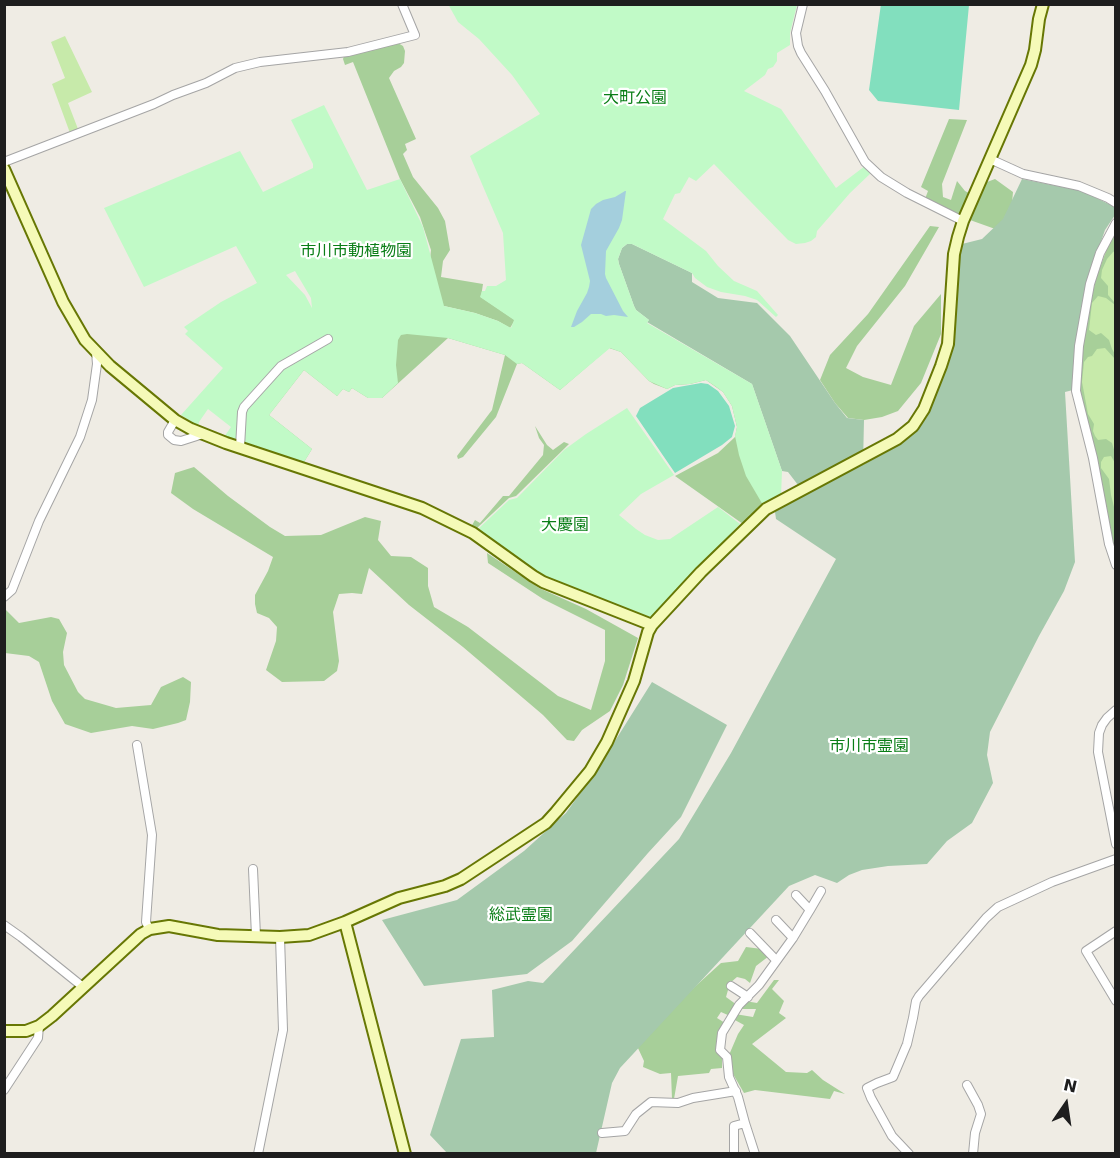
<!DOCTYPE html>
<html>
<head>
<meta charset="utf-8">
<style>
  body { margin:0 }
  #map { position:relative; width:1120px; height:1158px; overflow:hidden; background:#efece4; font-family:"DejaVu Sans",sans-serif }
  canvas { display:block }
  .frame { position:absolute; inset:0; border:6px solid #1e1e1e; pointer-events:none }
  .north { position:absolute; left:1036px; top:1074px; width:60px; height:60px; -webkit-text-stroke:4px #fff; paint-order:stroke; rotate:13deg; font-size:16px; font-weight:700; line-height:24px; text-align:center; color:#1e1e1e }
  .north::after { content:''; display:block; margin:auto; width:21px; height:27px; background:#1e1e1e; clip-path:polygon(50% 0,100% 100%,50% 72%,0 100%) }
</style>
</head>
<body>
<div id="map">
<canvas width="1120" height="1158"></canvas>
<div class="frame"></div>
<div class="north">N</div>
</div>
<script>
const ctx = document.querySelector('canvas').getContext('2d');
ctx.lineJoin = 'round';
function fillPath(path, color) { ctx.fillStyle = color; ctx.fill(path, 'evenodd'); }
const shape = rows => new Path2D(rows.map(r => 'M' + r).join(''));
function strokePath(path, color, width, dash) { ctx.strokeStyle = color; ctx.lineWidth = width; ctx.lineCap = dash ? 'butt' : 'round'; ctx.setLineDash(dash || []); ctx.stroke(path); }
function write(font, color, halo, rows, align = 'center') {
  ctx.font = font + ' "DejaVu Sans","Noto Sans JP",sans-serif'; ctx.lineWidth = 4.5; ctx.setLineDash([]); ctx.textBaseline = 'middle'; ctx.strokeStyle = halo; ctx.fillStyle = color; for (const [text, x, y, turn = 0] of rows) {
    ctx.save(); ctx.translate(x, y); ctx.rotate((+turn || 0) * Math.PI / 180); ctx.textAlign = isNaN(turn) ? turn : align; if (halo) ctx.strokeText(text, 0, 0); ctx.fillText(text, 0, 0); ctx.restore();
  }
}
fillPath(shape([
  [65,36,92,92,68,103,78,129,70,133,52,84,65,78,51,42],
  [1115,235,1115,552,1078,392,1085,329,1096,279,1108,246]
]), '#c7eaaa');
fillPath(shape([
  [398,43,403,46,405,51,404,63,401,67,394,71,389,78,416,139,405,144,407,150,403,154,413,177,438,208,445,221,450,250,443,261,441,277,483,284,481,297,515,320,510,328,498,321,475,313,444,306,425,305,431,250,420,217,400,179,353,62,345,65,343,59,344,56],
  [949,119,967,120,942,184,943,197,951,200,957,181,965,191,971,194,963,214,959,215,925,199,928,191,921,187],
  [995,179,1013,192,1012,203,998,230,970,220,987,182],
  [930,226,939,227,905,286,857,346,846,368,863,377,891,385,914,326,941,294,941,334,921,383,898,411,882,417,864,420,848,418,835,403,820,380,830,355,868,314],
  [1115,235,1115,251,1113,252,1107,259,1102,270,1101,278,1108,286,1108,295,1115,303,1115,305,1106,298,1098,296,1092,303,1089,330,1096,335,1101,333,1109,340,1112,349,1115,354,1115,359,1105,348,1097,349,1092,356,1088,357,1084,362,1082,382,1088,414,1094,424,1093,431,1095,436,1098,440,1106,439,1112,443,1115,453,1115,463,1111,456,1104,457,1101,462,1101,468,1109,479,1111,495,1115,511,1115,552,1112,541,1078,392,1080,360,1085,329,1096,279,1108,246],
  [350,331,515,334,565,337,722,374,772,499,763,505,743,524,675,476,718,453,735,437,737,427,732,406,723,392,706,380,690,384,675,385,667,389,654,384,649,381,621,352,609,348,560,390,522,363,517,364,496,417,463,457,458,459,457,456,492,410,505,355,448,338,382,398,368,398,352,388,349,392,343,389,337,396,304,370,269,415,312,449,304,462,245,413],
  [535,426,547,445,553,450,564,442,569,444,516,496,509,498,476,529,471,527,475,520,480,523,503,496,509,496,543,455,544,445,539,438],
  [194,467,228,496,270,527,285,536,321,535,365,517,381,521,378,540,391,556,411,557,428,568,428,586,434,607,468,627,558,696,591,710,605,661,605,630,543,599,488,563,487,553,539,588,586,609,638,638,623,685,610,711,582,730,574,741,567,740,543,715,463,647,409,605,369,568,362,594,352,593,339,594,333,612,339,661,337,671,324,681,282,682,266,670,276,641,277,627,269,618,257,613,255,604,255,595,268,571,273,557,193,509,171,493,175,473],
  [5,609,19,623,51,617,59,619,67,633,63,652,64,665,78,692,85,699,116,708,151,705,161,687,183,677,191,682,190,702,186,720,178,723,153,729,132,726,91,733,65,724,52,701,39,662,29,656,5,653],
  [746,947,762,949,769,956,756,966,750,983,745,979,737,977,730,983,726,997,737,1005,730,1016,721,1012,717,1018,725,1023,720,1030,716,1052,722,1054,722,1068,711,1069,709,1073,678,1076,674,1099,672,1099,671,1073,660,1074,643,1067,644,1061,637,1046,688,993,721,963,738,961],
  [774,980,779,980,772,989,784,1001,779,1013,786,1018,752,1044,786,1072,807,1073,812,1070,823,1080,845,1094,834,1091,830,1099,755,1090,744,1093,733,1074,729,1055,738,1034,744,1025,733,1019,735,1014,753,1017,756,1009,740,1009,745,1001,757,1003]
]), '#a7cf99');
fillPath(shape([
  [1022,179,1082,191,1115,207,1115,215,1105,230,1092,268,1073,390,1065,392,1075,562,1064,591,1039,636,990,732,987,755,993,783,972,823,947,841,927,864,888,866,862,870,849,875,837,883,815,875,789,886,620,1068,612,1083,596,1153,447,1153,430,1135,461,1039,494,1037,492,990,528,981,543,983,679,839,731,753,836,559,776,519,775,512,805,494,788,472,782,471,752,384,647,322,649,320,636,310,634,306,619,264,618,259,622,248,627,244,632,244,692,273,692,282,718,298,757,303,790,336,835,403,847,418,864,420,863,465,903,441,927,417,952,348,958,265,962,244,982,239,1003,219],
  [652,682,727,725,681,817,648,853,572,941,527,974,424,986,382,920,457,900,524,851,566,813,598,768]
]), '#a5c9ac');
fillPath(shape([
  [448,4,797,5,790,33,790,45,777,53,777,61,773,67,768,69,765,75,744,91,781,109,836,188,865,166,871,173,850,193,817,231,816,237,811,241,805,243,796,244,788,240,714,164,696,181,689,177,680,193,675,194,663,219,706,251,718,266,734,281,757,291,778,315,776,317,757,300,745,296,721,292,707,287,695,278,692,273,632,244,627,244,622,248,618,259,619,264,634,306,636,310,649,320,647,323,752,384,782,471,781,496,763,505,746,476,739,455,735,436,737,427,732,406,723,392,715,386,706,380,690,384,675,385,667,389,649,381,621,352,610,348,560,390,522,363,517,364,505,355,448,338,407,334,401,335,398,340,396,365,398,383,382,398,368,398,352,388,349,392,343,389,337,396,304,370,269,415,312,449,304,462,224,437,231,427,208,409,199,422,198,426,181,415,223,368,185,334,188,331,184,327,221,302,257,283,236,246,144,287,104,208,240,151,263,192,313,168,313,164,291,120,324,105,367,190,400,179,423,227,444,306,475,313,498,321,511,328,514,320,480,297,482,291,485,291,487,286,496,286,506,280,503,233,470,156,540,114,512,75,479,39,458,22],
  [295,271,311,298,312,308,305,295,286,275],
  [627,408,674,475,641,494,619,515,636,529,645,535,658,540,670,539,718,507,740,524,656,614,650,617,546,578,477,530,509,500,517,498,564,450,586,434]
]), '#c1fac7');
fillPath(shape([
  [881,4,969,5,959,110,878,101,869,90],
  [701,383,708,384,718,391,729,406,735,426,732,437,722,445,675,473,636,416,640,408,673,388]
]), '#82dfbe');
fillPath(shape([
  [625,191,626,191,622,220,619,228,606,251,605,274,606,278,623,311,628,317,614,315,606,316,601,314,591,314,582,322,574,327,571,327,577,311,587,293,589,287,590,281,581,245,591,209,596,204,603,200,615,197]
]), '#a4cfdd');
const street = shape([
  [803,4,796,33,798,46,801,53,825,91,865,162,881,177,907,193,963,221],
  [990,159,1023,174,1079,186,1108,198,1116,203],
  [4,162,154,104,173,95,206,83,235,68,260,62,348,52,415,35,402,4],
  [1116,223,1100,253,1090,284,1079,346,1076,391,1093,458,1109,544,1116,565],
  [175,420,168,432,168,435,174,440,181,441,203,434],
  [240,447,242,412,244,407,281,366,328,339],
  [4,597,12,590,39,521,80,437,92,400,97,364,96,352],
  [1116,710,1107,718,1102,725,1099,733,1098,752,1116,844],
  [137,745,152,835,146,922,149,929],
  [253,869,256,936],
  [810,910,821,891],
  [776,920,793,938],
  [4,925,21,937,83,987],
  [1116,931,1086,951,1116,1001],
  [750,933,776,960],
  [731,986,748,997],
  [967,1085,978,1105,981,1114,975,1133,973,1154],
  [4,1090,38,1038,39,1026],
  [745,1123,755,1154],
  [602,1133,625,1131,636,1114,651,1102,678,1103,693,1098,736,1091],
  [258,1154,283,1030,280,937],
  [734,1154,734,1126,745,1123,738,1097,729,1077,727,1057,720,1050,722,1033,739,1005,759,985,793,938,810,910,796,895],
  [909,1154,892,1136,871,1098,867,1088,877,1083,893,1077,907,1044,913,1018,916,1001,919,996,986,918,998,907,1052,882,1116,859]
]);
const secondary = shape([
  [4,169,63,302,85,340,110,366,175,420,191,429,226,443,422,508,473,533,533,576,543,582,652,625],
  [345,922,405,1154],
  [4,1031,26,1031,39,1026,52,1016,141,934,150,929,169,926,218,935,280,937,309,935,345,922,399,898,445,886,461,879,546,823,556,812,590,771,607,742,634,681,648,632,652,625,701,572,766,509,897,439,913,426,924,409,941,366,948,344,954,254,958,237,963,221,1031,65,1035,50,1039,19,1043,4]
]);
strokePath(street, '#a5a5a5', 10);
strokePath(secondary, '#677704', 14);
strokePath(street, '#fff', 8);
strokePath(secondary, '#f5fab8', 10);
write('16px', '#0a7e17', '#fff', [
  ["大町公園",635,99],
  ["市川市動植物園",356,252],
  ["大慶園",565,526],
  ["市川市霊園",869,747],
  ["総武霊園",521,916]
]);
</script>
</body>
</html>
